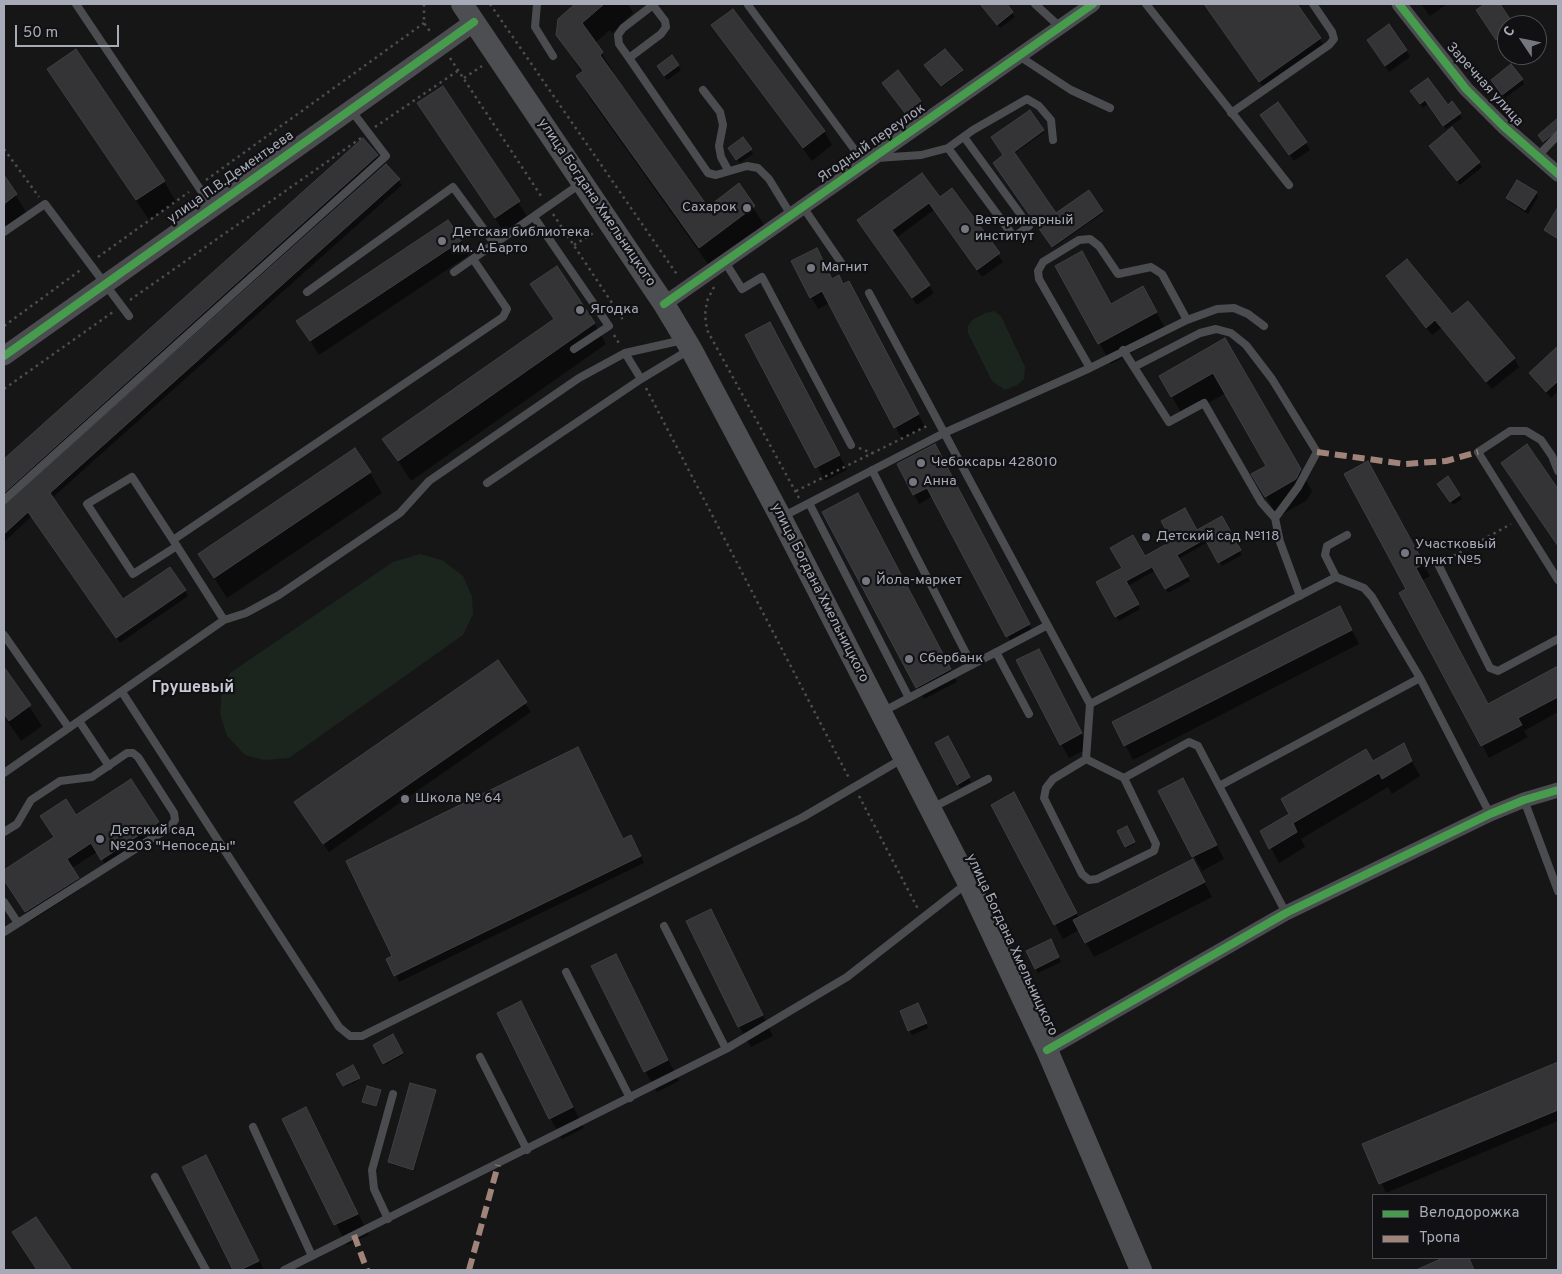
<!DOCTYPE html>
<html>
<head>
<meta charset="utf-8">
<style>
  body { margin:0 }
  #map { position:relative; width:1562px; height:1274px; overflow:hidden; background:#161617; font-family:Overpass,sans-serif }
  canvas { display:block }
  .frame { position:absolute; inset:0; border:5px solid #a7abb8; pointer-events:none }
  .legend { position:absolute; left:1372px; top:1194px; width:175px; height:65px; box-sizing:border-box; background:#111013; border:1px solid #4d4e55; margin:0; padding:6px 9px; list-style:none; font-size:15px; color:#a7abb8 }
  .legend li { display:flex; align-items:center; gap:10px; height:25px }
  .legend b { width:25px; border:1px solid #4d4e55 }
  .north { position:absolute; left:1497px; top:15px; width:50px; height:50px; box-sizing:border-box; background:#111013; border:1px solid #4d4e55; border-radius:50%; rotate:304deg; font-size:14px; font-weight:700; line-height:20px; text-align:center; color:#a7abb8 }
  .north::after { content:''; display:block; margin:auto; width:18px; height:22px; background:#747780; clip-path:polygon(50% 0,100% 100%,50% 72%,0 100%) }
  .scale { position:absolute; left:15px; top:25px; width:104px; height:22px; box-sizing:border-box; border:2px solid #a7abb8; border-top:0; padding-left:6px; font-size:15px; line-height:18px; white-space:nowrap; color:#a7abb8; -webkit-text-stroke:4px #111013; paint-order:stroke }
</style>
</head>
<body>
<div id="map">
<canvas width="1562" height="1274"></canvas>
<div class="frame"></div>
<ul class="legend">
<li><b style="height:6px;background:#469c4c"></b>Велодорожка</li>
<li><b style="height:6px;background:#a18479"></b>Тропа</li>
</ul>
<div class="north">С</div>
<div class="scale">50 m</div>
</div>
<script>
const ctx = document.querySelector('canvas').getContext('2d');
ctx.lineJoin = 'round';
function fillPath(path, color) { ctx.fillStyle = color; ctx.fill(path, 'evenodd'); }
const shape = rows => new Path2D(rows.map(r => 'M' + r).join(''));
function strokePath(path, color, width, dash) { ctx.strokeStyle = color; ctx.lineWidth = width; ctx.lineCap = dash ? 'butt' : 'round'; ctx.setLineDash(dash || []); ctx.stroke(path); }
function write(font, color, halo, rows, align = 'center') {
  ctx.font = font + ' Overpass,sans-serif'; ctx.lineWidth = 4.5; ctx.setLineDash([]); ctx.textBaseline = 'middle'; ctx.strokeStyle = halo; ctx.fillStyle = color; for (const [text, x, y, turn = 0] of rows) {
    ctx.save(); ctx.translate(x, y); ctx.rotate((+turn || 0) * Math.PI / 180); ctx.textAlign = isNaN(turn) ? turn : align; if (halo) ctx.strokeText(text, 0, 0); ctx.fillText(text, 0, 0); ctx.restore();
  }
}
fillPath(shape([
  [994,311,1001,316,1025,367,1024,379,1017,385,1005,390,992,381,968,333,968,326,972,320,985,313],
  [420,554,442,560,463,576,472,596,473,614,463,635,289,758,264,760,245,755,227,736,220,714,222,690,230,673,393,562]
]), '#1c241e');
fillPath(shape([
  [575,4,628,4,633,13,612,33,610,30,595,43,614,73,612,75,708,209,739,185,766,228,711,268,589,97,577,77,582,73,557,35],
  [989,4,1005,4,1015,17,1000,28,985,7],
  [1204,4,1295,4,1325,47,1265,90],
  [1421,4,1447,4,1430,16],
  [1487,4,1499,4,1513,25,1507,25,1507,38,1499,43,1478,10],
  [713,26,824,131,832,145,812,161],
  [1372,47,1406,50,1410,57,1389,72],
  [672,57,681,70,667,80,661,71],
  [927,67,962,71,962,72,943,86],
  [48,69,164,181,176,202,149,220],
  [1522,80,1524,84,1505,98,1495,85],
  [443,87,527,216,504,232,427,117],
  [886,87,920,101,922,106,908,116],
  [1414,95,1447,106,1452,103,1462,118,1446,129,1428,104,1423,108],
  [1030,111,1044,132,1014,154,1056,215,1089,192,1103,213,1053,248,994,163,1005,156],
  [1557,121,1558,134,1546,145,1542,140],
  [1265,122,1306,143,1310,150,1294,161],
  [1452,129,1482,167,1460,185,1433,150],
  [743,138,753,154,740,163,732,152],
  [363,139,381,162,4,501,4,460],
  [386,165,402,185,52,498,123,601,185,590,188,596,120,643,32,516,4,542,4,506,8,505],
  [4,177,28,215,8,230,4,224],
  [952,190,1003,262,982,277,934,210,896,238,934,293,917,305,863,228,940,199],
  [1536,193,1538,197,1528,214,1509,202,1507,198],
  [1558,209,1558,241,1546,230],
  [461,241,469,255,319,355,298,321],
  [1057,266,1111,306,1154,308,1168,333,1111,364],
  [1387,277,1452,316,1514,358,1519,367,1492,389,1441,328,1432,335],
  [832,280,844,285,855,295,925,427,902,439,830,303,818,309,811,297],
  [532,285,594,323,606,344,411,481,384,439,554,320],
  [747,336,778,338,847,470,825,481],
  [1225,339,1312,491,1307,500,1278,517,1253,475,1268,466,1226,393,1184,417,1160,377],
  [1558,348,1558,391,1551,398,1530,373],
  [1527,446,1558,491,1558,546,1508,472],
  [939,455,1034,634,1013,646,933,496,919,504,898,465],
  [370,473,382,493,227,598,199,554],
  [1375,475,1430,576,1421,581,1488,705,1558,668,1558,712,1524,731,1528,737,1489,758,1401,593,1408,589],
  [1441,488,1459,495,1462,499,1453,505],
  [865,507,957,682,924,699,917,687],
  [1221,517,1242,555,1222,566,1208,542,1178,559,1190,581,1168,593,1156,570,1128,586,1140,609,1119,621,1098,583],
  [1340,607,1359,644,1133,760,1114,723],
  [497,662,531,712,329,852,301,811],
  [1047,664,1089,748,1069,758,1061,744],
  [4,669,42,726,21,741,4,716],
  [948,738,971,782,960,788,936,744],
  [1403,744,1420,776,1392,794,1388,787,1301,839,1305,847,1279,863,1262,831],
  [1160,791,1190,794,1224,859,1202,871],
  [992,805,1022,808,1079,918,1200,874,1212,897,1094,957,1079,930,1063,939],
  [76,817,158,823,163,832,108,868,97,852,72,868,84,887,31,921,4,879,4,871,55,838],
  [1127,827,1135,844,1127,848,1118,831],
  [623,841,635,843,644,863,399,982,396,975],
  [710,910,773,1036,751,1047,739,1026],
  [1053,945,1061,962,1038,973,1036,969],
  [615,955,679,1081,657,1092,645,1071],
  [520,1002,584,1128,562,1139,550,1118],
  [920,1009,928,1028,912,1035,909,1030],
  [392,1036,403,1055,385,1065,375,1046],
  [1558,1064,1558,1121,1386,1193,1364,1145],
  [352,1067,359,1080,345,1087,338,1074],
  [380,1091,376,1107,365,1103,364,1102],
  [435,1091,414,1171,390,1164,389,1162],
  [305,1109,369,1235,347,1245,283,1120],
  [206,1157,218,1177,264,1270,234,1270,184,1168],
  [36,1219,70,1270,37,1270,14,1233],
  [1446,1258,1468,1258,1474,1270,1423,1270]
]), '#0007');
const building = shape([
  [575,4,604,4,582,23,603,52,600,55,708,207,739,183,755,206,699,248,576,76,583,71,556,35,558,19,575,4],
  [980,4,1007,4,1013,12,997,25,980,4],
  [1204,4,1297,4,1321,38,1259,82,1204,4],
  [1485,4,1500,4,1514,25,1507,25,1507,32,1496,40,1476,10,1485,4],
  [733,9,825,131,803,148,711,25,733,9],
  [1389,24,1407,50,1385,66,1367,40,1389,24],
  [76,49,165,181,136,200,47,69,76,49],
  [945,49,963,70,941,86,924,65,945,49],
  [672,55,679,65,664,76,657,66,672,55],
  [1511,64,1523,79,1502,95,1491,80,1511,64],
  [898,70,921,101,905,113,882,83,898,70],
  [1428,78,1448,105,1452,101,1461,113,1443,126,1425,100,1420,104,1410,91,1428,78],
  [443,86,520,201,495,218,417,103,443,86],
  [1278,102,1307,142,1289,155,1260,115,1278,102],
  [1030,110,1044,130,1014,152,1056,213,1089,190,1103,211,1052,247,993,163,1003,155,991,137,1030,110],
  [1558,118,1558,130,1543,142,1538,135,1558,118],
  [1452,127,1480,162,1457,181,1429,146,1452,127],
  [743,137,752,149,736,160,728,148,743,137],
  [363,138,378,155,4,493,4,459,363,138],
  [386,164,400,179,50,493,123,599,170,567,186,590,116,638,28,512,4,534,4,505,386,164],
  [922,173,940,197,952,188,1000,253,977,270,929,203,892,230,930,285,912,298,857,220,922,173],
  [4,175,17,194,4,204,4,175],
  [1517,180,1537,192,1525,210,1506,198,1517,180],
  [1558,207,1558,239,1544,230,1558,207],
  [448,220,462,240,310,341,296,321,448,220],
  [817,248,832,279,839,275,843,284,849,281,919,414,894,428,822,291,810,298,791,261,817,248],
  [1082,251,1111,304,1143,286,1157,312,1098,344,1055,266,1082,251],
  [1407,259,1452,314,1468,301,1515,358,1486,382,1435,320,1426,328,1386,276,1407,259],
  [557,266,595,323,398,461,382,439,554,319,530,284,557,266],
  [770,322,840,455,815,468,745,335,770,322],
  [1225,338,1301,469,1296,479,1265,497,1251,474,1266,466,1213,373,1171,397,1159,376,1225,338],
  [1558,346,1558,381,1546,392,1529,373,1558,346],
  [935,444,1030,624,1006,637,927,488,913,495,897,464,935,444],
  [1527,444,1558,489,1558,546,1501,463,1527,444],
  [355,448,371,472,214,578,198,554,355,448],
  [1368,461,1424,564,1416,568,1488,704,1558,666,1558,697,1518,718,1522,725,1481,746,1399,593,1406,589,1344,474,1368,461],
  [1448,476,1460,495,1450,502,1437,484,1448,476],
  [858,493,951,669,916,688,822,512,858,493],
  [1185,508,1197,530,1222,516,1241,550,1218,563,1205,539,1177,555,1189,576,1165,589,1152,567,1126,581,1139,604,1115,617,1096,582,1122,568,1110,548,1133,535,1145,556,1172,541,1161,521,1185,508],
  [1340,606,1352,630,1124,746,1112,722,1340,606],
  [1039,649,1082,733,1060,745,1016,660,1039,649],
  [498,660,527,702,323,844,294,802,498,660],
  [4,667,31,705,9,721,4,714,4,667],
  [948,736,970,777,957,785,935,743,948,736],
  [1404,743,1412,761,1382,779,1379,773,1293,823,1297,832,1269,849,1260,831,1289,814,1281,799,1366,749,1373,761,1404,743],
  [578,747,623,839,631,835,641,856,394,976,386,959,392,956,346,861,578,747],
  [1183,778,1217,845,1192,857,1158,791,1183,778],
  [131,779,159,822,101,860,91,843,67,859,79,878,25,912,4,880,4,870,54,837,40,816,66,799,76,815,131,779],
  [1014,792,1077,913,1054,925,991,805,1014,792],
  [1127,826,1135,842,1125,847,1117,831,1127,826],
  [1193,859,1205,882,1085,943,1073,920,1193,859],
  [711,909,763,1015,738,1027,686,921,711,909],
  [1051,939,1059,957,1035,969,1026,951,1051,939],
  [616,954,668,1060,644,1072,591,966,616,954],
  [521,1001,573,1107,549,1119,497,1013,521,1001],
  [918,1003,927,1023,908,1031,900,1011,918,1003],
  [393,1034,403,1053,383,1064,373,1045,393,1034],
  [1558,1062,1558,1110,1379,1184,1362,1144,1558,1062],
  [353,1065,360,1078,343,1086,336,1074,353,1065],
  [410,1083,436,1090,413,1170,388,1162,410,1083],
  [367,1086,381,1090,376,1106,362,1102,367,1086],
  [306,1107,358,1214,334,1225,282,1119,306,1107],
  [206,1155,259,1261,240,1270,233,1270,182,1167,206,1155],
  [36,1217,72,1270,37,1270,12,1232,36,1217],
  [1443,1258,1469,1258,1474,1270,1416,1270,1443,1258]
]);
fillPath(building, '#343436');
strokePath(building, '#3f4043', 1);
strokePath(shape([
  [424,4,424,23,432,34],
  [490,4,678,276],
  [450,58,543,199],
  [464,78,482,66],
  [375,127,459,70],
  [4,149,39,197],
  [206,180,424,23],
  [553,214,622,318,618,321],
  [574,245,595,232],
  [98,257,189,192],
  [714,287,707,301,705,315,707,330,799,498],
  [130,300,361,138],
  [4,326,82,269],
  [614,335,620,345],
  [646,388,849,778],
  [4,389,113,312],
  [859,448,877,455],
  [796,491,929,425],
  [1448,559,1511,524],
  [859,796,918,909]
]), '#4c4d51', 2.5, [2.5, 4]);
strokePath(shape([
  [76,4,212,207],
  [537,4,535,27,553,56],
  [652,4,665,21,666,27,661,34,629,58,708,173,716,175,747,166,758,168,769,179,791,215],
  [1035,4,1060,27],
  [1146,4,1289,185],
  [748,5,865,164],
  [1019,56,1071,90,1110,108],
  [629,58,619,44,618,35,623,28,653,5],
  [703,90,720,112,723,125,719,146,721,157,728,170],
  [1231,113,1329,45,1334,39,1332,32,1313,4],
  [948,148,1014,237,1029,226,964,137],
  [1537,157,1558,135],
  [877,158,921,155,948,148,973,130,1027,99,1039,106,1051,120,1053,140],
  [803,207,842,264],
  [534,217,609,326,574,349],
  [4,232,45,204,129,316],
  [725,262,742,289,762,277,851,445],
  [454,272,580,184],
  [307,292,453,187,494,243],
  [869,293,1090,704,1086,759,1053,779,1046,788,1044,798,1082,874,1089,880,1097,879,1154,851,1156,844,1124,778,1086,759],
  [1123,350,1169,422,1204,403,1261,502,1275,518,1280,542,1300,596],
  [625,353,641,379],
  [1134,367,1200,333,1216,329,1231,333,1246,345,1272,379,1317,452,1298,487,1275,518],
  [1090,368,1039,279,1038,271,1043,262,1079,240,1090,239,1099,246,1118,274,1151,267,1162,274,1187,320],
  [872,470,972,665],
  [1558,471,1552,456,1541,440,1526,431,1510,431,1478,452,1558,580],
  [487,483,641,379,689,350],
  [4,500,386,156,351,110],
  [809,503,909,698],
  [782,517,944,433,1090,368,1187,320,1217,309,1234,308,1248,314,1264,326],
  [1347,535,1327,546,1325,555,1336,577,1364,588,1372,597,1420,678,1490,814],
  [173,540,503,317,507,309,473,259],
  [177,546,133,574,87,504,132,477,173,540,224,620],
  [1438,564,1490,668,1498,671,1558,639],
  [4,635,69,728],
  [996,652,1029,714],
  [122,692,339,1027,350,1036,362,1036,803,817,902,759],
  [1090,704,1336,577],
  [882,712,1046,626],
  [79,721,109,766],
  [4,773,224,620,246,613,279,595,400,513,429,481,579,378,625,353,683,340],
  [1124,778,1189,742,1198,746,1286,913],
  [1221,785,1420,678],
  [1524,800,1558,891],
  [932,808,988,779],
  [4,832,17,824,31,800,60,781,92,777,127,753,133,753,138,757,174,813,175,820,170,827,4,932],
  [4,902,18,923],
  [664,926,726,1049],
  [566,972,630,1098],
  [480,1057,527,1150],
  [253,1127,312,1256],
  [155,1177,206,1270],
  [388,1219,374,1189,372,1170,393,1094],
  [284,1270,726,1049,847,977,966,884]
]), '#4a4c50', 8);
strokePath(shape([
  [1399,4,1466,89,1503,126,1558,174],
  [664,304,1093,4],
  [1047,1050,1286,913,1490,814,1524,800,1558,790]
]), '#4a4c50', 15);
strokePath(shape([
  [4,356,474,22]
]), '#4a4c50', 19);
strokePath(shape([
  [462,4,664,304,691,349,781,518,968,882,1047,1050,1141,1270]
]), '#4d4e51', 22);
strokePath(shape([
  [1317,452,1405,464,1446,461,1478,452],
  [354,1235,367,1270],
  [469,1270,498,1165]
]), '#a18479', 6, [12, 6]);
strokePath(shape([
  [1399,4,1466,89,1503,126,1558,174],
  [664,304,1093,4],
  [4,356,474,22],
  [1047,1050,1286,913,1490,814,1524,800,1558,790]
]), '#469c4c', 8);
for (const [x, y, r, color] of [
  [747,208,5,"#747780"],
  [965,229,5,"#747780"],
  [442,241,5,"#747780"],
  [811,268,5,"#747780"],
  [580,310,5,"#747780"],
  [921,463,5,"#747780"],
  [913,482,5,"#747780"],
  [1146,537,5,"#747780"],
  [1405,553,5,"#747780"],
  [866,581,5,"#747780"],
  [909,659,5,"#747780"],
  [405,799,5,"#747780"],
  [100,839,5,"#747780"]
]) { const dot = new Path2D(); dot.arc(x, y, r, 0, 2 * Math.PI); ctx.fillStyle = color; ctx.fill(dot); strokePath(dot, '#111013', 2); }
write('14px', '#a7abb8', '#111013', [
  ["Заречная улица",1484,85,48],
  ["Ягодный переулок",872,144,-35],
  ["улица П.В.Дементьева",231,178,-35],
  ["улица Богдана Хмельницкого",596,203,56],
  ["улица Богдана Хмельницкого",819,593,63],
  ["улица Богдана Хмельницкого",1011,945,65]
]);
write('14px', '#a7abb8', '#111013', [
  ["Сахарок",737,208,"right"],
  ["Ветеринарный",975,221],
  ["институт",975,237],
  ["Детская библиотека",452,233],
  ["им. А.Барто",452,249],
  ["Магнит",821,268],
  ["Ягодка",590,310],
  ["Чебоксары 428010",931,463],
  ["Анна",923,482],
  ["Детский сад №118",1156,537],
  ["Участковый",1415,545],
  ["пункт №5",1415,561],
  ["Йола-маркет",876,581],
  ["Сбербанк",919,659],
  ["Школа № 64",415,799],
  ["Детский сад",110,831],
  ["№203 \"Непоседы\"",110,847]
], 'left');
write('bold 16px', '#c8cad4', '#111013', [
  ["Грушевый",193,689]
]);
</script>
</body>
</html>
